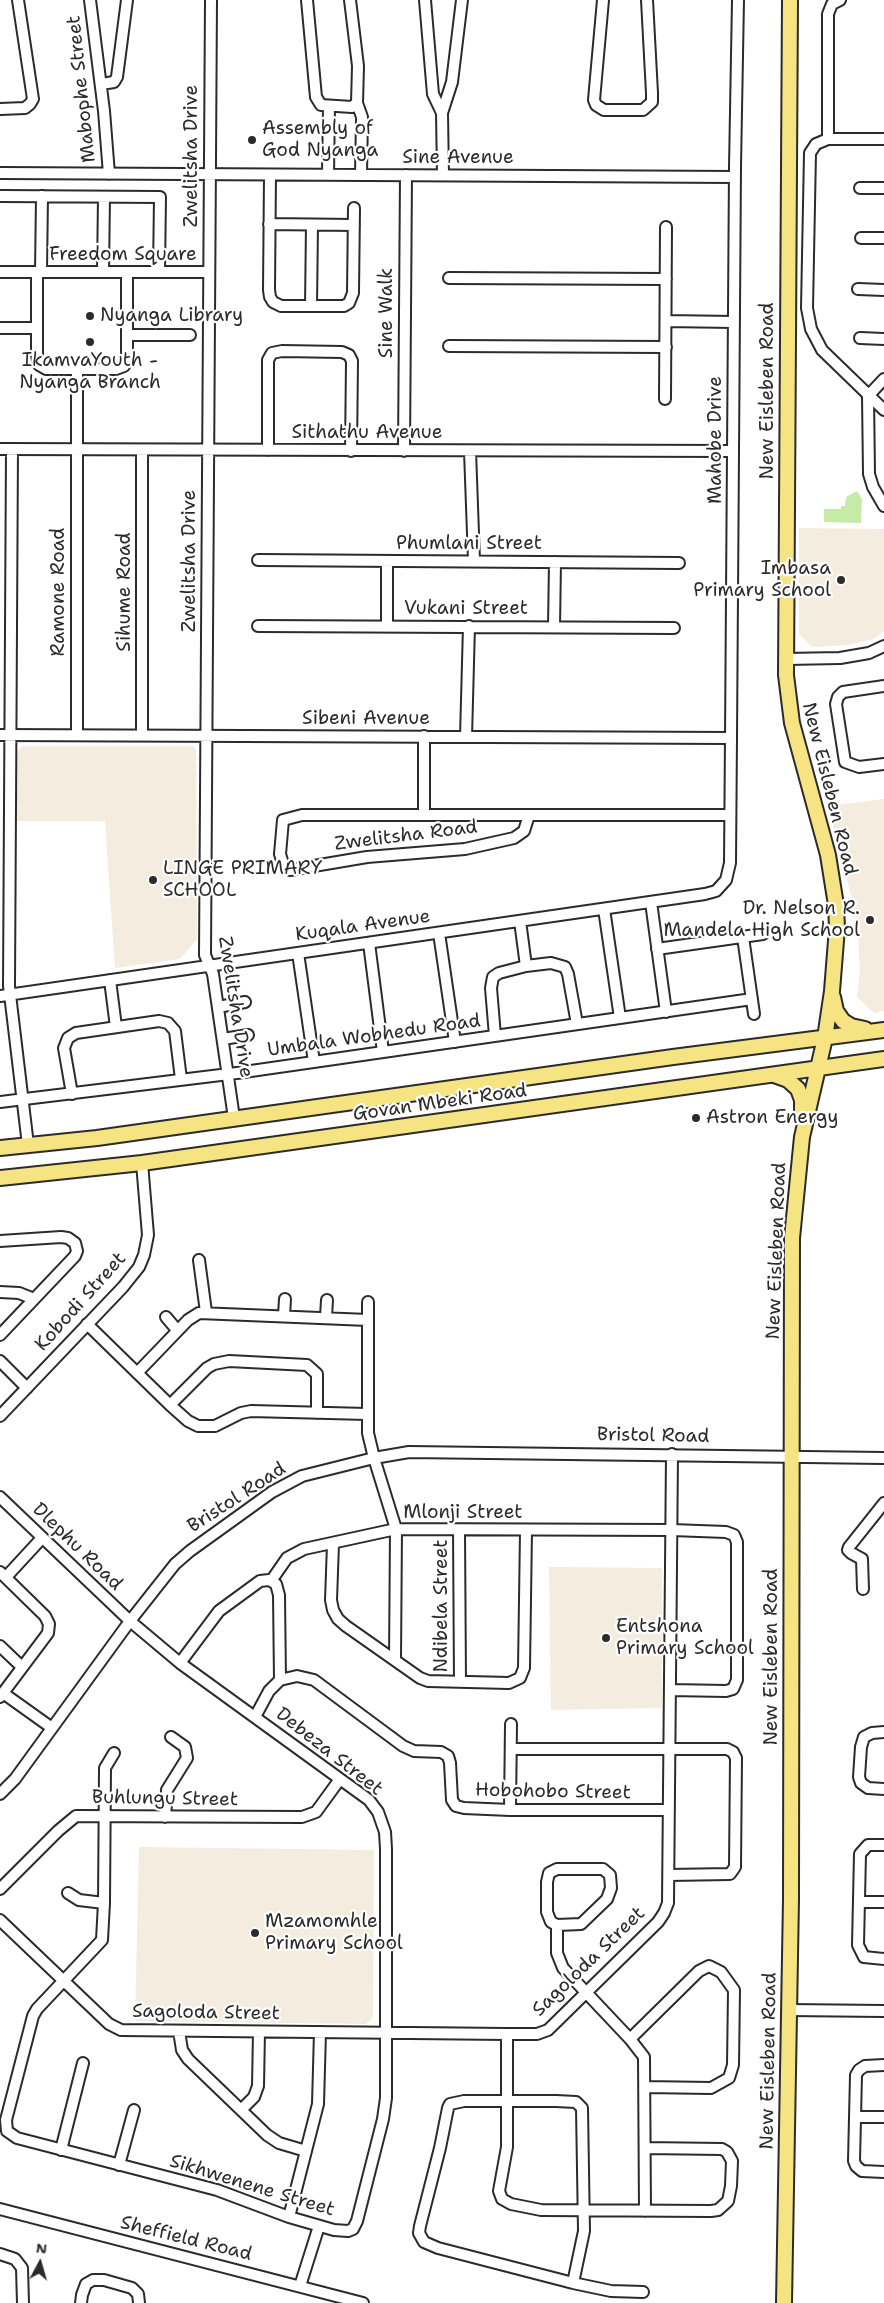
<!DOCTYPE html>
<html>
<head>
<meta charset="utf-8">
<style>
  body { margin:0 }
  #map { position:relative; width:884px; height:2303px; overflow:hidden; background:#fff; font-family:"Shantell Sans",sans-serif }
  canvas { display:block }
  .north { position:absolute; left:15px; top:2238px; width:50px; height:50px; -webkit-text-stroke:4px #fff; paint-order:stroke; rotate:6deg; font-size:14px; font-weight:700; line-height:20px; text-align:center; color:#2b2b2b }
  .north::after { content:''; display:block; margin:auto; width:18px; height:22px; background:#2b2b2b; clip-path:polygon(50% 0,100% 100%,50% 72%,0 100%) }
</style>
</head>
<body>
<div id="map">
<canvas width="884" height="2303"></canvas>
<div class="north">N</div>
</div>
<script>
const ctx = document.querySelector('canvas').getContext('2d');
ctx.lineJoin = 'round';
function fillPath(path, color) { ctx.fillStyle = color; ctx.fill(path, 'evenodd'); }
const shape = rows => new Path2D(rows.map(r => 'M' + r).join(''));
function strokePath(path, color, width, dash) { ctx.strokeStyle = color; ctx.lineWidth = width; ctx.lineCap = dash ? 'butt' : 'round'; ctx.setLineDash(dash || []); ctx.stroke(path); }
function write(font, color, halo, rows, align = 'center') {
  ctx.font = font + ' "Shantell Sans",sans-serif'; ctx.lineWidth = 4.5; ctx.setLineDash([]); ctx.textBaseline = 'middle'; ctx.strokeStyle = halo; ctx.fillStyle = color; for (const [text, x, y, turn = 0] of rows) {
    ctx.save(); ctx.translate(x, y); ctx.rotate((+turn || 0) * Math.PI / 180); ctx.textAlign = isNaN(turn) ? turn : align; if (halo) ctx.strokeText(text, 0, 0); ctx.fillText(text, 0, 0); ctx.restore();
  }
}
fillPath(shape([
  [799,528,884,529,884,631,873,639,848,645,812,647,799,634],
  [22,746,193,746,196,750,197,939,180,959,115,968,105,821,17,821,17,751],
  [884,799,884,1011,874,1013,857,997,860,971,858,936,853,903,828,806],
  [549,1567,662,1568,662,1708,551,1710],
  [139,1847,374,1850,373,2017,366,2024,135,2021]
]), '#f4ecde');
fillPath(shape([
  [857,491,862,499,861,523,824,522,824,509,841,509,841,506,845,506,846,497]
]), '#c5eba6');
const minor = shape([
  [90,0,104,111,109,174],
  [211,0,205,955,213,974,234,1118],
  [307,0,316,97,321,105,352,107,357,103,358,66,350,0],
  [425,0,433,94,442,113,452,82,462,0],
  [603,0,594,100,596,105,604,110,643,110,652,102,652,93,647,0],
  [101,84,114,82,117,77,127,0],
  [357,103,362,117,361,175],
  [0,109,25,108,30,104,33,99,18,0],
  [442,113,443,175],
  [828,139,828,14,832,4,840,0],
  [884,139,828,139,816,144,810,153,807,308,811,329,822,350,884,410],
  [0,173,735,177],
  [270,175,269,290,270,297,273,302,281,306,344,306,349,303,353,293,354,208],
  [328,175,329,106],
  [860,188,884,188],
  [0,196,160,197,159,272],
  [269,224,354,225],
  [861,238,884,238],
  [0,272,209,272],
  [41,272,42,196],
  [103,272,104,197],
  [37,273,37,356,39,365,46,369,116,369,124,366,127,359,127,272],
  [449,278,666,279],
  [858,289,884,290],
  [311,306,312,225],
  [666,321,734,322],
  [0,328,37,328],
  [127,335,190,335],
  [860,338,884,339],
  [449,346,666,347],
  [884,379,868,396,869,474,873,487,884,506],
  [665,399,666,227],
  [0,449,733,451],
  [12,449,9,986,28,1145],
  [142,450,142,735],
  [268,450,268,360,272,353,282,351,342,352,349,355,352,361,351,451],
  [404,451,406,175],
  [470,451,474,561],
  [258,560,679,563],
  [258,626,674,628],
  [387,626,387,561],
  [554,627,555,562],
  [786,659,840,658,869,653,884,646],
  [884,686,843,692,838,697,836,704,845,762,859,767,884,764],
  [0,735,731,738],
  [77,735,77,369],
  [466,737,469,626],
  [424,815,424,736],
  [529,815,524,831,514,838,465,849,367,857,290,870,283,864,280,854,283,820,302,815,730,815],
  [651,902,666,1012],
  [604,909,620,1018],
  [520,921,526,966],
  [439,933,455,1042],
  [743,937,754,1014],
  [369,943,383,1052],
  [657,949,763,934],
  [298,953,314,1062],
  [110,980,116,1027],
  [0,996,705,894,716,891,726,880,730,863,731,738,735,167,738,0],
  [218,1007,245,1002],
  [495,1036,491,988,493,977,499,973,526,966,551,963,565,967,568,974,577,1024],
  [223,1039,248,1035],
  [72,1094,64,1048,68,1038,76,1033,159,1021,168,1023,175,1031,181,1079],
  [0,1102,237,1073,752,999],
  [0,1241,61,1237,68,1238,75,1243,77,1251,75,1256,0,1335],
  [199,1260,206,1312],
  [0,1292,19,1293,34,1299],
  [368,1302,368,1433,374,1458,396,1529,395,1660],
  [284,1316,285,1299],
  [166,1317,177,1330],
  [326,1317,327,1300],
  [87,1324,170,1405,188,1421,198,1426,215,1426,241,1413,251,1411,367,1414],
  [0,1361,27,1388],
  [137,1373,188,1320,199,1313,368,1320],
  [170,1405,207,1368,214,1364,229,1361,307,1365,317,1374,317,1413],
  [0,1416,123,1287,139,1267,144,1255,148,1235,142,1163],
  [0,1497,130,1621,180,1663,369,1800,378,1812,385,1832,386,1849,386,2098,383,2119,357,2221,353,2229,348,2231,334,2230,289,2217,217,2190,17,2138,7,2131,6,2120,33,2016,37,2009,102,1940,104,1903,105,1768,114,1753],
  [459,1530,460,1682],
  [333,1544,331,1600,333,1610,338,1619,346,1626,420,1678,428,1681,509,1683,520,1678,524,1668,526,1531],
  [0,1572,45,1616,49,1624,48,1633,0,1697],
  [6,1577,42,1538],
  [271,1581,287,1558,304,1549,396,1529,672,1530,726,1532,734,1535,737,1542,737,1680,733,1689,726,1691,670,1690],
  [863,1589,862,1559,851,1553,848,1550,849,1547,884,1503],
  [0,1646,22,1667],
  [180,1663,219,1611,260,1581,269,1580,276,1584,279,1595,280,1680],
  [3,1693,52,1728],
  [255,1717,269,1691,280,1680,297,1676,314,1680,403,1746,414,1751,441,1752,448,1756,450,1763,452,1800,456,1806,464,1808,510,1810,669,1810],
  [884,1732,872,1733,864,1737,861,1747,859,1777,861,1783,868,1788,884,1789],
  [512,1749,727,1749,733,1752,736,1758,735,1867,730,1874,669,1875],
  [0,1794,15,1779,130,1621,175,1564,190,1551,272,1492,302,1476,374,1458,409,1452,884,1458],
  [510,1810,511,1724],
  [165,1817,167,1790,187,1758,185,1747,171,1737],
  [884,1845,868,1845,860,1854,858,1945,864,1957,884,1959],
  [557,1869,603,1869,610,1875,611,1888,607,1899,581,1924,557,1925,551,1922,547,1912,547,1882,549,1873,557,1869],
  [0,1889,58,1831,76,1816,302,1817,316,1812,340,1779],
  [68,1893,79,1900,104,1903],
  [860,1902,884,1902],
  [0,1920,109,2024,121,2030,507,2034,537,2034,548,2030,658,1922,664,1913,668,1903,672,1454],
  [557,1925,557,1953,563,1968,630,2039,644,2057,645,2211],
  [788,2010,884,2011],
  [179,2031,182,2050,188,2059,267,2135,279,2143,306,2151],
  [507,2034,507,2147,499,2191,502,2199,511,2204,541,2210,711,2211,718,2210,728,2201,731,2186,732,2161,727,2152,722,2149,645,2148],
  [630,2039,699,1971,709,1966,721,1972,734,1990,733,2065,729,2078,711,2088,645,2087],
  [884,2065,865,2066,859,2070,856,2075,854,2161,856,2166,862,2171,884,2172],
  [241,2110,254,2097,258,2086,259,2032],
  [855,2117,884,2117],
  [61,2150,83,2063],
  [119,2165,134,2110],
  [0,2209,363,2303],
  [289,2217,318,2104,320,2032],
  [0,2254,15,2259,22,2268,23,2303],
  [573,2283,584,2231,582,2108,576,2102,556,2101,464,2101,450,2104,448,2108,440,2148,420,2226,419,2233,424,2242,438,2248,573,2283,611,2291,643,2292],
  [300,2286,319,2226],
  [81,2303,82,2295,86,2284,93,2280,104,2280,132,2288,138,2294,139,2303]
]);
const major = shape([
  [833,997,836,1011,843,1021,851,1026,865,1029],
  [774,1075,788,1080,798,1089,802,1100,802,1116],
  [0,1148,97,1138,673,1057,884,1030],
  [0,1178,142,1163,884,1059],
  [784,2303,791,1899,792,1238,802,1137,825,1038,832,991,837,928,836,905,828,855,792,723,786,675,790,0]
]);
strokePath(minor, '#2b2b2b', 14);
strokePath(major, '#2b2b2b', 18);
strokePath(minor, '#fff', 10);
strokePath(major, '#f6e381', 14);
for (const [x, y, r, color] of [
  [252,140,5,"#2b2b2b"],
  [90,316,5,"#2b2b2b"],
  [90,342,5,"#2b2b2b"],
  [841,580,5,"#2b2b2b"],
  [153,880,5,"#2b2b2b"],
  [870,920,5,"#2b2b2b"],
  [696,1118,5,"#2b2b2b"],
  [606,1638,5,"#2b2b2b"],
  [255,1933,5,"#2b2b2b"]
]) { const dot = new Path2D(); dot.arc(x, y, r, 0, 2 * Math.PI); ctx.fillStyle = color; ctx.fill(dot); strokePath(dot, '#fff', 2); }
write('19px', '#2b2b2b', '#fff', [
  ["Mabophe Street",82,89,-96],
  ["Zwelitsha Drive",192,156,-90],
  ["Sine Avenue",458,158],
  ["Freedom Square",123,255],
  ["Sine Walk",387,313,-90],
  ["New Eisleben Road",768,391,-90],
  ["Sithathu Avenue",367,433],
  ["Mahobe Drive",716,440,-90],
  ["Phumlani Street",469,544],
  ["Zwelitsha Drive",190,561,-90],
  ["Ramone Road",59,592,-90],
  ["Sihume Road",125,592,-90],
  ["Vukani Street",466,609],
  ["Sibeni Avenue",366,719],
  ["New Eisleben Road",829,789,76],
  ["Zwelitsha Road",406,836,-7],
  ["Kuqala Avenue",363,926,-8],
  ["Zwelitsha Drive",235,1007,81],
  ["Umbala Wobhedu Road",374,1036,-8],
  ["Govan Mbeki Road",440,1103,-8],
  ["New Eisleben Road",777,1251,-88],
  ["Kobodi Street",81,1302,-48],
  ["Bristol Road",653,1436,1],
  ["Bristol Road",237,1498,-33],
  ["Mlonji Street",463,1513],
  ["Dlephu Road",77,1547,44],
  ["Ndibela Street",442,1606,-90],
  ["New Eisleben Road",772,1657,-90],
  ["Debeza Street",329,1752,38],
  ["Hobohobo Street",553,1792,1],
  ["Buhlungu Street",165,1799,1],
  ["Sagoloda Street",589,1962,-44],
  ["Sagoloda Street",206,2013,1],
  ["New Eisleben Road",769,2061,-89],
  ["Sikhwenene Street",252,2186,17],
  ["Sheffield Road",186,2239,14]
]);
write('19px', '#2b2b2b', '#fff', [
  ["Assembly of",262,129],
  ["God Nyanga",262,151],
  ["Nyanga Library",100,316],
  ["IkamvaYouth -",90,361,"center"],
  ["Nyanga Branch",90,383,"center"],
  ["Imbasa",831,569,"right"],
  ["Primary School",831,591,"right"],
  ["LINGE PRIMARY",163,869],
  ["SCHOOL",163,891],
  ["Dr. Nelson R.",860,909,"right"],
  ["Mandela High School",860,931,"right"],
  ["Astron Energy",706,1118],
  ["Entshona",616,1627],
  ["Primary School",616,1649],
  ["Mzamomhle",265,1922],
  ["Primary School",265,1944]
], 'left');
</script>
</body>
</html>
